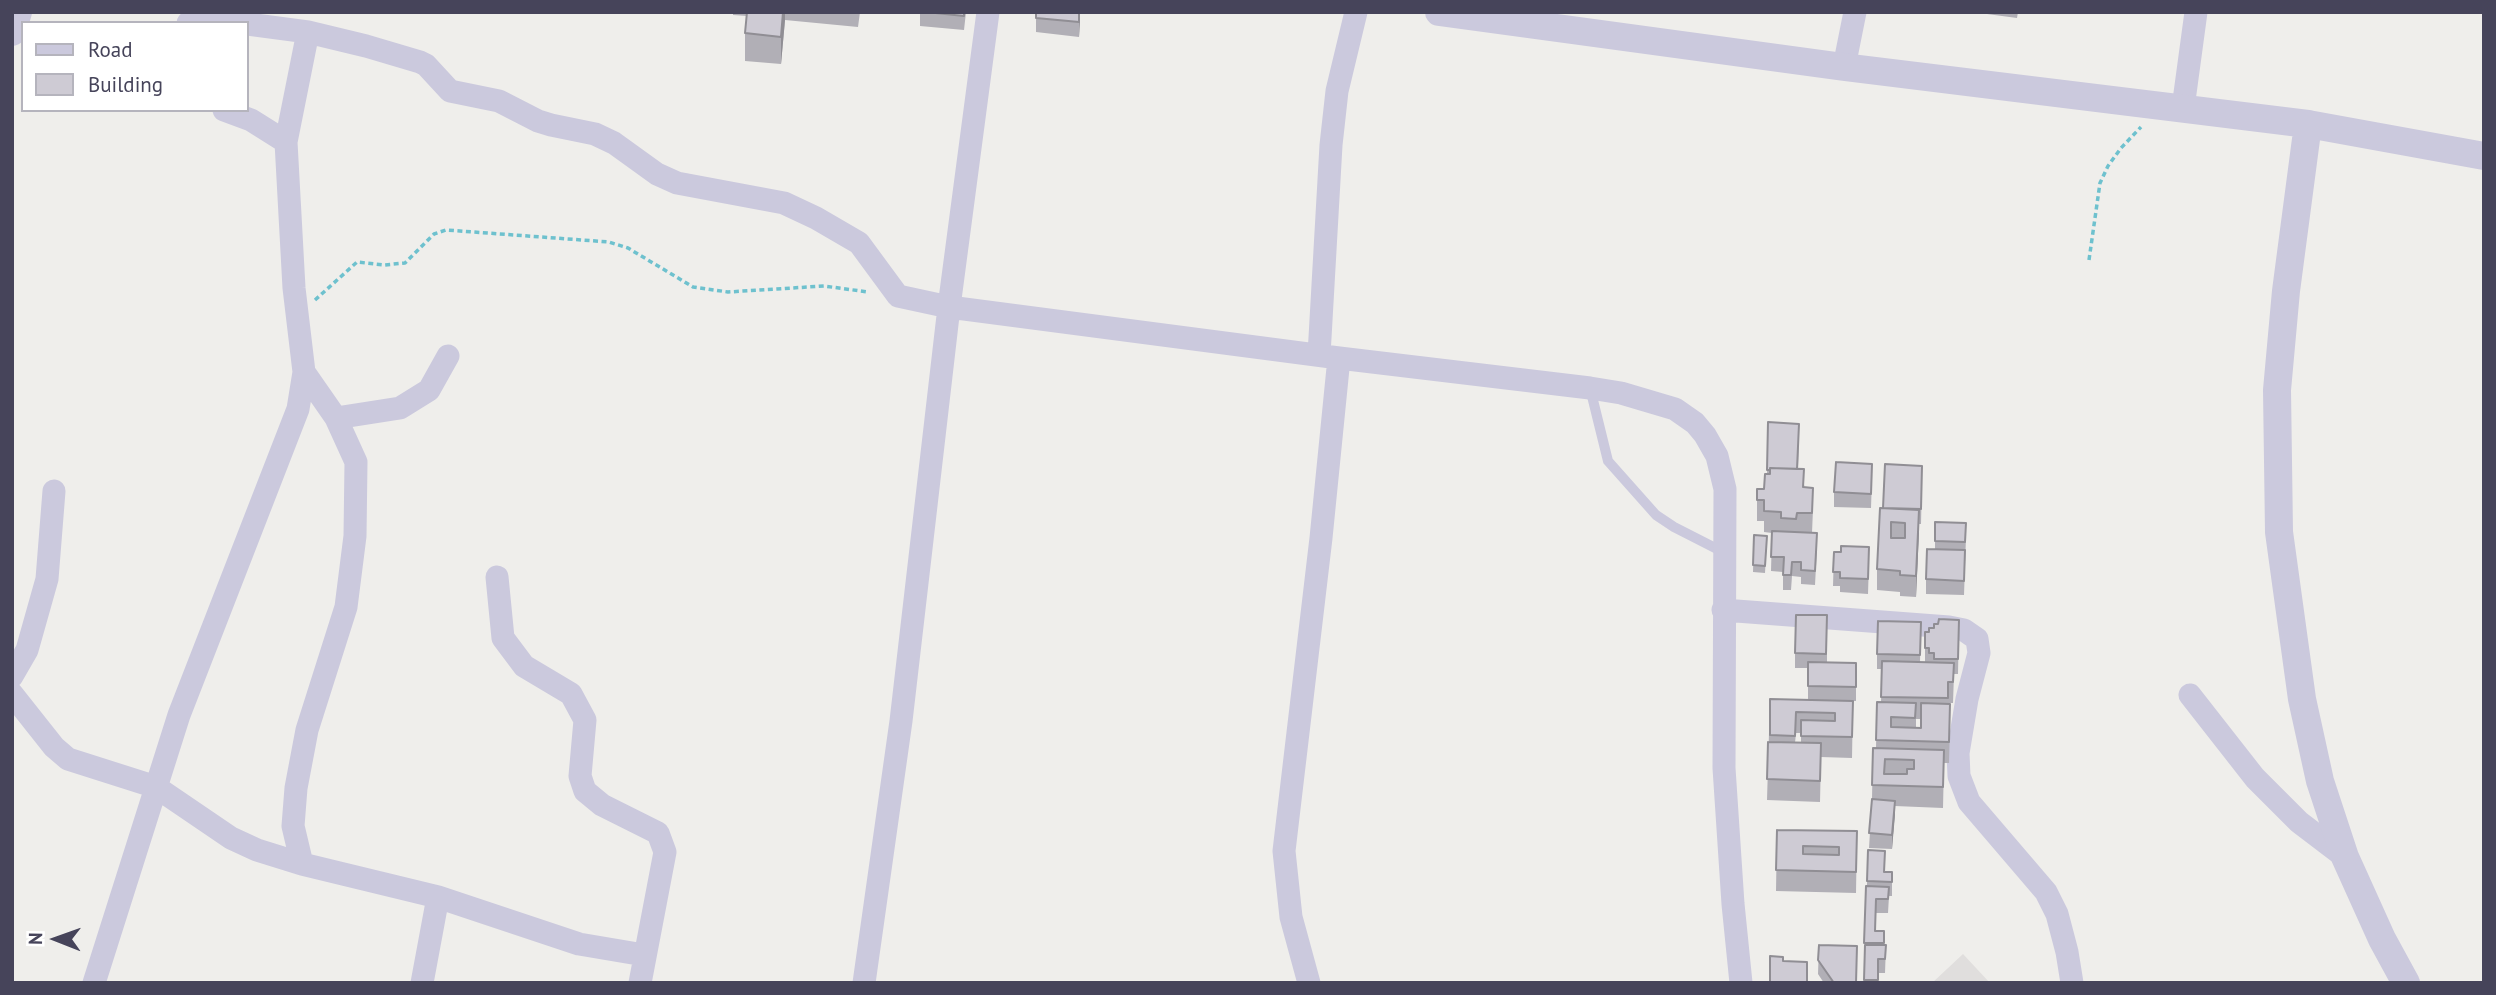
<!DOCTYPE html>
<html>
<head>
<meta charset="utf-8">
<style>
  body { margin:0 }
  #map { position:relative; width:2496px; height:995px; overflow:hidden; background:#efeeeb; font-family:"PT Sans",sans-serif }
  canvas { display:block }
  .frame { position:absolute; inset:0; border:14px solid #46445a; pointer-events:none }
  .legend { position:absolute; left:21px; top:21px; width:228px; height:91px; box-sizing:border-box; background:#fff; border:2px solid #b5b4bd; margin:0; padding:9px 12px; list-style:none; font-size:21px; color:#46445a }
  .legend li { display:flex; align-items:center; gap:14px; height:35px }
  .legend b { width:35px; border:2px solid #b5b4bd }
  .north { position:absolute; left:21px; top:904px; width:70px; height:70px; -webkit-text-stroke:5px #fff; paint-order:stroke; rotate:271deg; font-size:19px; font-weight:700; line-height:28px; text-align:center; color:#46445a }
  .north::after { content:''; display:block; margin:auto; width:24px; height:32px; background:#46445a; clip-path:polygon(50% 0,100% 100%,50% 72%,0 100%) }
</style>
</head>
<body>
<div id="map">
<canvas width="2496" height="995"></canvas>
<div class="frame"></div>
<ul class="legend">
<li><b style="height:9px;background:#cbc9dd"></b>Road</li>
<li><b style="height:19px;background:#cecbd4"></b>Building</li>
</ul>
<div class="north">N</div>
</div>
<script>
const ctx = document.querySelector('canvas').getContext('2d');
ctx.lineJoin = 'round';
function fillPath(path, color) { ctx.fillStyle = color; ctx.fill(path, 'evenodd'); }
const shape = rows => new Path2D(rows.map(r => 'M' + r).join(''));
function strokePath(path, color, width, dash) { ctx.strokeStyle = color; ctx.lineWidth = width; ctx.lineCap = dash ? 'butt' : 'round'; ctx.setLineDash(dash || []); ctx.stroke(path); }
fillPath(shape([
  [1963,954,1990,983,1932,983]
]), '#e0dedd');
strokePath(shape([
  [2089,260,2100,183,2108,166,2121,148,2141,127],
  [315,300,357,262,384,265,405,263,434,234,446,230,609,242,628,248,693,287,728,292,824,286,868,292]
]), '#6ec1ce', 3.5, [5, 3.5]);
strokePath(shape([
  [1590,388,1608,461,1656,515,1674,527,1725,553]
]), '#cbc9dd', 10);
strokePath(shape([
  [188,23,212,20,226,23],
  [240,23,308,32,366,46,420,62,426,65,450,91,499,101,538,121,551,125,595,134,614,143,657,174,677,183,784,203,816,218,859,243,898,296,949,307,1339,358,1590,388,1621,393,1675,409,1695,423,1705,435,1717,456,1725,489,1724,768,1733,904,1741,983],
  [1844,67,1855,12],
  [2183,108,2196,12],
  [224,110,251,120,286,142],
  [1319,355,1331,145,1337,91,1356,12],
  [336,418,400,408,429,390,448,356],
  [497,577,503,638,524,666,571,694,585,720,580,776,585,791,602,805,658,833,665,852,640,983],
  [1723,610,1949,627,1964,630,1977,639,1979,653,1967,699,1958,753,1959,776,1969,802,2046,892,2057,914,2067,952,2072,983],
  [12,676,27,650,47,579,54,491],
  [12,694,54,747,68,759,156,787,231,838,257,850,302,864,438,897,579,944,644,955],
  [2190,695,2255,778,2299,822,2345,857],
  [302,864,293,826,296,788,307,730,346,607,355,536,356,462,336,418,304,372],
  [94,983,179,715,298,409,304,372,294,288,286,142,308,32],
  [422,983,438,897],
  [864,983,901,721,949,307,988,12],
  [1309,983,1291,917,1284,851,1321,538,1339,358]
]), '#cbc9dd', 23);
strokePath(shape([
  [1439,12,1844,67,2308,124,2484,156],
  [12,32,18,12],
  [2308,124,2286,291,2277,390,2279,532,2302,699,2320,781,2345,857,2382,939,2406,983]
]), '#cbc9dd', 28);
fillPath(shape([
  [733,12,860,12,858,27,785,20,781,64,745,61,745,33,747,16,733,15],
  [920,12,966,12,964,30,920,26],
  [1080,12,1079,37,1036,32,1036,18],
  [1987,12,2018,12,2017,18,1987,14],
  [1768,422,1799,438,1798,469,1813,509,1812,533,1817,548,1815,585,1801,584,1801,577,1792,576,1791,590,1783,590,1783,572,1771,571,1772,533,1764,532,1764,521,1757,521,1757,489,1764,489,1767,474],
  [1872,478,1871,508,1834,507,1834,492],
  [1922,480,1921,524,1919,524,1916,597,1900,596,1900,592,1877,590,1877,569,1883,508],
  [1935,522,1966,537,1964,595,1926,594,1926,579,1935,549],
  [1754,535,1767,536,1765,573,1753,572],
  [1834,552,1869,561,1868,594,1840,592,1840,586,1833,586],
  [1827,615,1827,662,1856,663,1856,701,1853,701,1852,758,1821,757,1820,802,1767,800,1770,699,1808,700,1808,668,1795,668,1795,653],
  [1796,733,1801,733,1801,743,1795,743],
  [1959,620,1958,674,1954,674,1953,703,1948,703,1950,725,1949,763,1944,763,1943,808,1895,806,1892,849,1869,848,1872,799,1873,748,1876,748,1877,702,1881,702,1882,669,1877,669,1877,654,1921,622,1920,662,1925,662,1925,632,1929,632,1938,624],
  [1916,719,1921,719,1921,728,1916,727],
  [1777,830,1857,831,1856,893,1776,891],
  [1868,850,1885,872,1892,872,1892,896,1889,896,1888,913,1876,913,1876,931,1884,931,1884,945,1886,945,1885,973,1878,973,1878,983,1864,983],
  [1819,945,1856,983,1824,983,1818,974]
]), '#b1afb6');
fillPath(shape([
  [783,12,785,12,785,20,781,64,781,37],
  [1079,12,1080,20,1079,37],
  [1919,510,1919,531,1916,597,1916,576],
  [1895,801,1895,815,1892,849,1892,835]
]), '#908e94');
const building = shape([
  [747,12,783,12,781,37,745,33,747,12],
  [926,12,964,12,964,16,926,12],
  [1036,12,1079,12,1079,22,1036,18,1036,12],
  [1768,422,1799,424,1797,469,1770,468,1770,470,1767,470,1768,422],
  [1836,462,1872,464,1871,494,1834,492,1836,462],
  [1885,464,1922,466,1921,509,1883,508,1885,464],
  [1770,468,1804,469,1803,487,1813,488,1812,513,1797,513,1796,519,1781,518,1781,512,1764,511,1764,500,1757,500,1757,489,1764,489,1765,474,1770,474,1770,468],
  [1880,508,1919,510,1916,576,1900,575,1900,571,1877,569,1880,508],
  [1891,522,1905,523,1905,538,1891,538,1891,522],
  [1935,522,1966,523,1965,542,1935,541,1935,522],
  [1772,531,1817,533,1815,571,1801,570,1801,562,1792,562,1791,575,1783,575,1784,557,1771,557,1772,531],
  [1754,535,1767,536,1765,566,1753,565,1754,535],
  [1841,546,1869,547,1868,579,1840,578,1840,572,1833,572,1834,552,1841,552,1841,546],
  [1927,549,1965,550,1964,581,1926,579,1927,549],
  [1796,615,1827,615,1826,654,1795,653,1796,615],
  [1939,619,1959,620,1958,659,1934,659,1934,653,1929,653,1929,648,1925,648,1925,632,1929,632,1929,628,1934,628,1934,624,1938,624,1939,619],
  [1878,621,1921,622,1920,655,1877,654,1878,621],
  [1882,661,1954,663,1953,682,1948,682,1948,698,1881,697,1882,661],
  [1808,662,1856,663,1856,687,1808,686,1808,662],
  [1770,699,1853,701,1852,737,1801,736,1801,720,1835,721,1835,713,1796,712,1795,736,1770,735,1770,699],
  [1877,702,1916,703,1915,718,1891,717,1891,727,1921,728,1921,703,1950,704,1949,742,1876,740,1877,702],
  [1768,742,1821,743,1820,781,1767,779,1768,742],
  [1873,748,1944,750,1943,787,1872,785,1873,748],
  [1885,759,1914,760,1914,769,1907,769,1907,774,1884,774,1885,759],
  [1872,799,1895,801,1892,835,1869,833,1872,799],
  [1777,830,1857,831,1856,872,1776,870,1777,830],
  [1803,846,1839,847,1839,855,1803,854,1803,846],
  [1868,850,1885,851,1884,872,1892,872,1892,882,1867,881,1868,850],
  [1866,886,1889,887,1888,899,1876,899,1875,931,1884,931,1884,943,1864,943,1866,886],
  [1819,945,1857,946,1856,983,1834,983,1818,960,1819,945],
  [1865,945,1886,945,1885,959,1878,959,1878,980,1864,980,1865,945],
  [1770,956,1783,957,1783,961,1807,962,1807,983,1770,983,1770,956]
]);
fillPath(building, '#cecbd4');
strokePath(building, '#908e94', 2);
</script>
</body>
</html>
